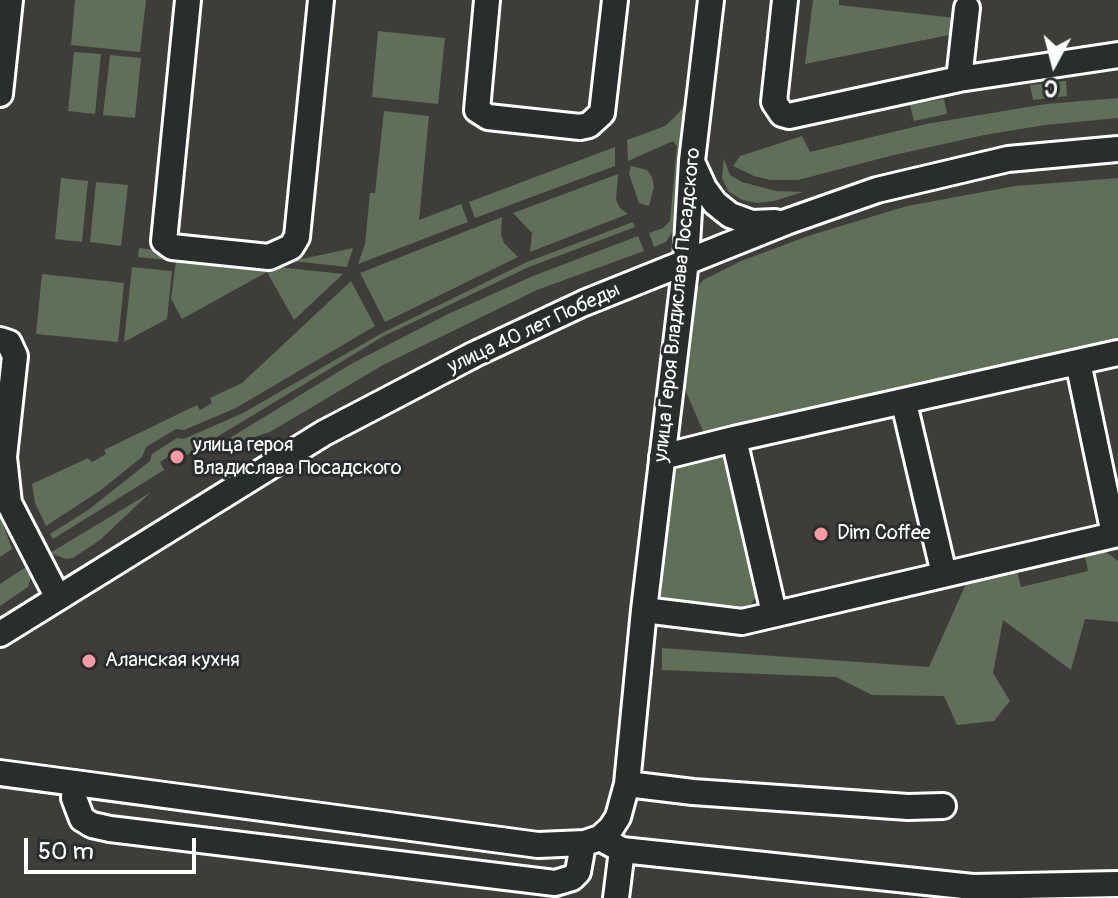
<!DOCTYPE html>
<html>
<head>
<meta charset="utf-8">
<style>
  body { margin:0 }
  #map { position:relative; width:1118px; height:898px; overflow:hidden; background:#3e3d39; font-family:Pangolin,sans-serif }
  canvas { display:block }
  .north { position:absolute; left:1014px; top:24px; width:80px; height:80px; -webkit-text-stroke:6px #2a2d2e; paint-order:stroke; rotate:187deg; font-size:22px; font-weight:700; line-height:32px; text-align:center; color:#fff }
  .north::after { content:''; display:block; margin:auto; width:28px; height:36px; background:#fff; clip-path:polygon(50% 0,100% 100%,50% 72%,0 100%) }
  .scale { position:absolute; left:24px; top:838px; width:172px; height:36px; box-sizing:border-box; border:4px solid #fff; border-top:0; padding-left:10px; font-size:24px; line-height:28px; white-space:nowrap; color:#fff; -webkit-text-stroke:6px #2a2d2e; paint-order:stroke }
</style>
</head>
<body>
<div id="map">
<canvas width="1118" height="898"></canvas>
<div class="north">С</div>
<div class="scale">50 m</div>
</div>
<script>
const ctx = document.querySelector('canvas').getContext('2d');
ctx.lineJoin = 'round';
function fillPath(path, color) { ctx.fillStyle = color; ctx.fill(path, 'evenodd'); }
const shape = rows => new Path2D(rows.map(r => 'M' + r).join(''));
function strokePath(path, color, width, dash) { ctx.strokeStyle = color; ctx.lineWidth = width; ctx.lineCap = dash ? 'butt' : 'round'; ctx.setLineDash(dash || []); ctx.stroke(path); }
function write(font, color, halo, rows, align = 'center') {
  ctx.font = font + ' Pangolin,sans-serif'; ctx.lineWidth = 6; ctx.setLineDash([]); ctx.textBaseline = 'middle'; ctx.strokeStyle = halo; ctx.fillStyle = color; for (const [text, x, y, turn = 0] of rows) {
    ctx.save(); ctx.translate(x, y); ctx.rotate((+turn || 0) * Math.PI / 180); ctx.textAlign = isNaN(turn) ? turn : align; if (halo) ctx.strokeText(text, 0, 0); ctx.fillText(text, 0, 0); ctx.restore();
  }
}
fillPath(shape([
  [75,0,146,0,140,52,71,45],
  [813,0,839,0,839,5,955,18,954,34,805,64],
  [378,31,445,38,438,104,372,97],
  [74,52,101,54,95,114,68,111],
  [110,55,141,58,135,118,103,115],
  [1066,81,1067,96,1033,100,1030,85],
  [690,98,673,231,666,242,654,247,649,233,663,228,670,221,677,146,673,141,628,161,627,140,665,126,678,114],
  [1118,98,1118,118,1045,125,984,135,890,156,798,180,770,180,754,176,733,166,740,156,802,136,810,152,926,124,1046,104],
  [944,99,947,114,914,121,910,105],
  [384,111,429,116,419,220,461,204,468,222,358,264,365,244,370,193,375,193],
  [615,147,615,166,475,218,469,202],
  [724,159,730,175,742,182,776,191,803,192,774,201,757,203,742,200,728,191,722,178],
  [631,166,647,170,652,177,654,187,649,206,639,203,629,174],
  [618,174,616,200,620,208,628,214,530,252,532,233,513,213],
  [61,178,88,181,82,242,55,239],
  [1118,178,1118,343,705,436,681,380,690,297,703,280,741,261,808,236,907,206,1015,186],
  [96,182,128,185,121,246,90,242],
  [502,217,501,235,504,243,518,257,385,322,360,273],
  [633,222,635,227,529,267,384,336,187,455,182,448,160,462,164,470,53,539,50,534,88,510,150,461,152,454,177,438,184,439,243,413,382,333,527,262],
  [638,236,644,251,537,290,383,365,270,432,207,452,351,364,448,314,533,276],
  [139,248,241,260,241,263,343,274,294,320,267,272,182,319,171,299,176,261,138,257],
  [353,248,347,267,292,261],
  [132,267,172,271,167,319,124,342],
  [42,274,124,283,118,342,36,334],
  [351,281,375,326,236,408,184,430,176,429,146,447,142,457,101,490,46,526,35,503,32,484,88,458,92,462,106,454,104,450,197,405,200,410,212,403,210,398,242,383],
  [713,457,725,457,757,595,747,610,727,612,655,598,669,468],
  [151,492,100,540,73,558,66,559,50,553],
  [0,516,12,549,0,557],
  [1101,548,1118,561,1118,622,1085,619,1071,670,1003,620,993,673,1010,701,994,721,957,725,944,696,872,695,836,677,662,670,662,648,929,667,968,579,1016,567,1021,587,1088,571,1084,551],
  [29,565,32,573,28,587,0,606,0,584]
]), '#5f6f58');
const minor = shape([
  [188,0,164,241,172,247,269,257,291,247,297,237,321,0],
  [487,0,477,110,488,117,580,127,589,125,602,113,615,0],
  [785,0,774,102,782,114,789,116,959,79,1118,55],
  [959,79,967,8],
  [0,94,10,0],
  [693,164,704,188,715,203,730,215,752,223,775,222],
  [0,340,9,343,15,356,4,457,9,503,58,598],
  [1078,362,1114,534],
  [904,403,944,574],
  [734,439,774,613],
  [662,457,734,439,1118,353],
  [644,610,742,622,1118,534],
  [0,634,324,433,475,354,584,303,786,222,877,190,1008,159,1118,149],
  [0,773,538,845,585,843,600,838,611,828,618,817,627,784,644,610,686,261,692,161,711,0],
  [75,783,74,798,82,819,92,825,110,829,555,883,572,878,578,872,583,844],
  [627,784,693,792,908,807,943,806],
  [600,838,622,850,973,887,1118,884],
  [616,898,622,850]
]);
strokePath(minor, '#fff', 30);
strokePath(minor, '#2a2d2e', 24);
for (const [x, y, r, color] of [
  [177,457,8,"#ff9aa2"],
  [821,534,8,"#ff9aa2"],
  [89,661,8,"#ff9aa2"]
]) { const dot = new Path2D(); dot.arc(x, y, r, 0, 2 * Math.PI); ctx.fillStyle = color; ctx.fill(dot); strokePath(dot, '#2a2d2e', 3); }
write('20px', '#fff', '#2a2d2e', [
  ["улица Героя Владислава Посадского",678,305,-84],
  ["улица 40 лет Победы",534,329,-25]
]);
write('20px', '#fff', '#2a2d2e', [
  ["улица героя",193,446],
  ["Владислава Посадского",193,469],
  ["Dim Coffee",837,534],
  ["Аланская кухня",105,661]
], 'left');
</script>
</body>
</html>
